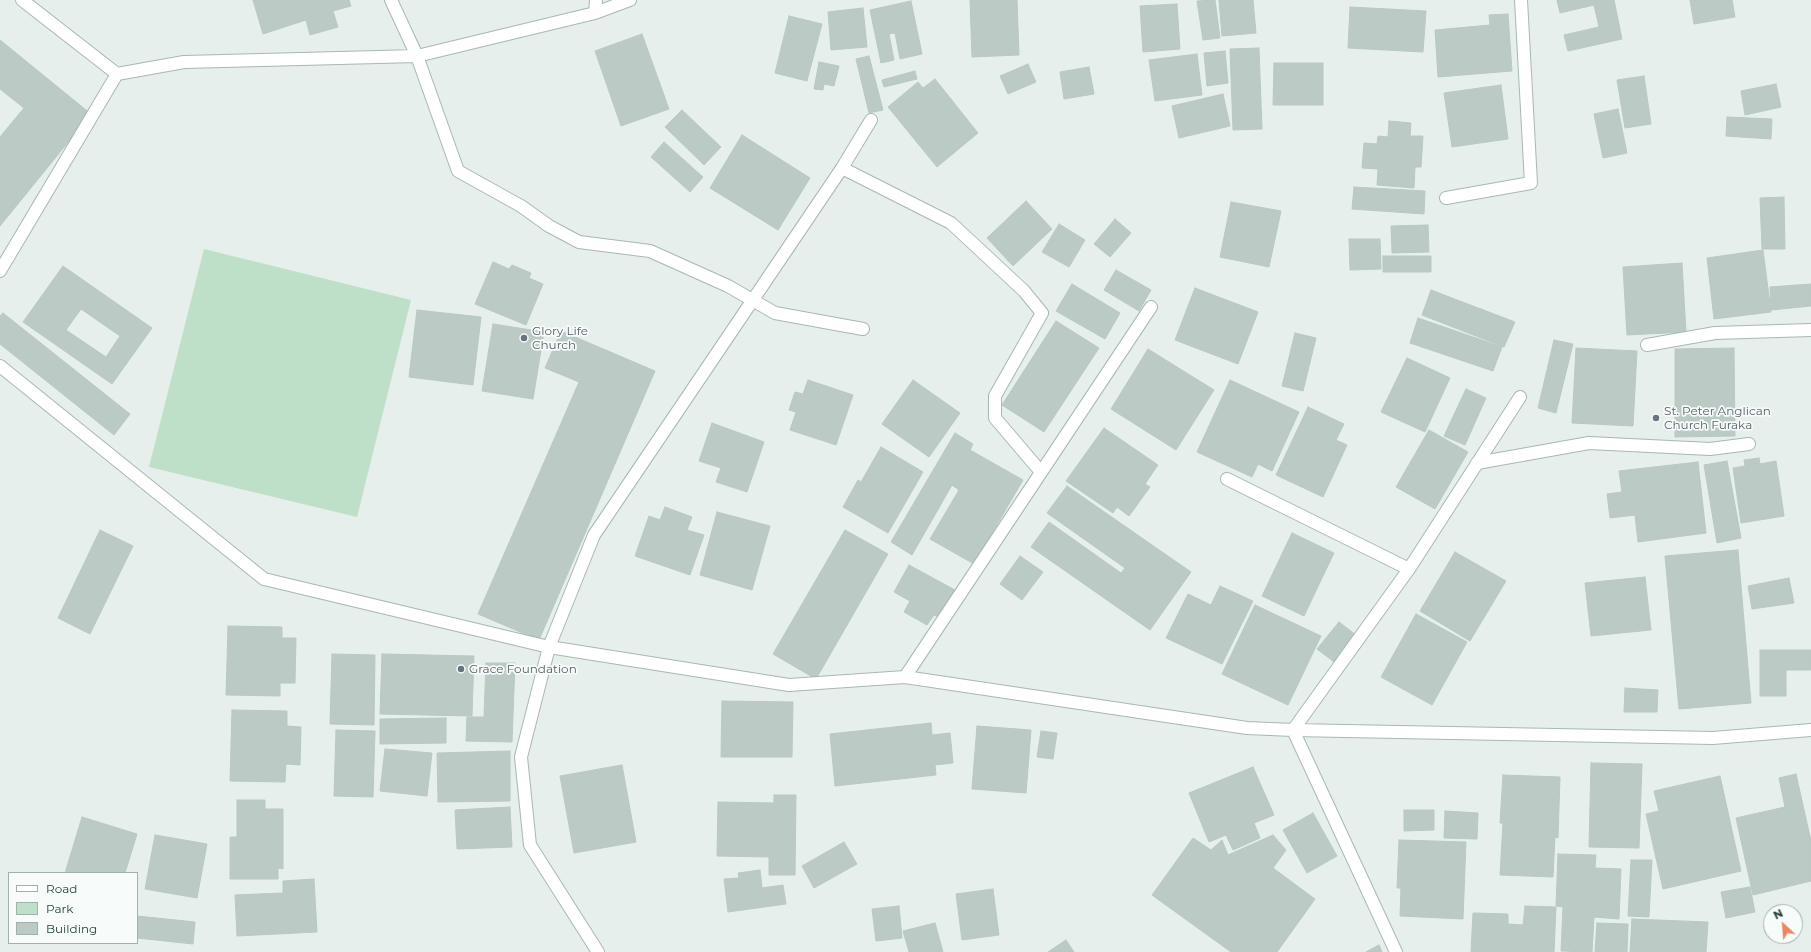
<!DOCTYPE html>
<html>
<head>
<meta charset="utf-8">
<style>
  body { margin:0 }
  #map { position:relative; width:1811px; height:952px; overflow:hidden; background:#e6efeb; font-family:Montserrat,sans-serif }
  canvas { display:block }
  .legend { position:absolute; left:8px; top:872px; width:130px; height:72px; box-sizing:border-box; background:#f7fbf9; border:1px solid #a3b1ad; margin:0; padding:5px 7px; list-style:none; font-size:12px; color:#24423a }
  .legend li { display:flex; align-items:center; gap:8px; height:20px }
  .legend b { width:20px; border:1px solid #a3b1ad }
  .north { position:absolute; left:1763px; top:904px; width:40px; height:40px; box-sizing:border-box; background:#f7fbf9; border:1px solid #a3b1ad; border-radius:50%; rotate:334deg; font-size:11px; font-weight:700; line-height:16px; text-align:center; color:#24423a }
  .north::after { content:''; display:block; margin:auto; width:14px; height:18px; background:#f4845f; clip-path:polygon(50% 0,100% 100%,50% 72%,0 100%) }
</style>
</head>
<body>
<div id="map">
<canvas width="1811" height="952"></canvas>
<ul class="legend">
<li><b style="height:5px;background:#fff"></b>Road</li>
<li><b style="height:11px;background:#bfe0c8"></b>Park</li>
<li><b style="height:11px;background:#bbcac4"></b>Building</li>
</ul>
<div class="north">N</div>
</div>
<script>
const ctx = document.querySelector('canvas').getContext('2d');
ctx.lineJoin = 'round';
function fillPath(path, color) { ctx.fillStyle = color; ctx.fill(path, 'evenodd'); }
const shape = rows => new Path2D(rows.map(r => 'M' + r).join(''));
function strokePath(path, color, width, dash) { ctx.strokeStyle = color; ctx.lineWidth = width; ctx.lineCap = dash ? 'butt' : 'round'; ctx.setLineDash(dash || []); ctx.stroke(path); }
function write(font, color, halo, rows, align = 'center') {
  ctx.font = font + ' Montserrat,sans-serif'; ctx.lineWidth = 3.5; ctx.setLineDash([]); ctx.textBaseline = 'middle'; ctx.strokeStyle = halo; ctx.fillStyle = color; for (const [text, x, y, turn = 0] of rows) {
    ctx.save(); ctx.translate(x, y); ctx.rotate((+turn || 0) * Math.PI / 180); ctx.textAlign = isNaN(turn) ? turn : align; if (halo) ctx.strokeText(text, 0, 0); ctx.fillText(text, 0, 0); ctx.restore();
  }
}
fillPath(shape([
  [204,249,411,300,357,517,149,467]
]), '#bfe0c8');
const building = shape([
  [253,0,349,0,351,6,333,11,338,27,310,35,306,20,263,34,253,0],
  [970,0,1017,0,1019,55,972,57,970,0],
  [1215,0,1220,38,1203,40,1197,1,1215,0],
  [1219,0,1253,0,1256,33,1222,36,1219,0],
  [1557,0,1614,0,1622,39,1568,51,1564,35,1599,27,1594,5,1560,13,1557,0],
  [1690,0,1732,0,1735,17,1694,24,1690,0],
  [911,1,922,54,900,59,895,33,889,34,894,60,881,63,870,10,911,1],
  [1177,4,1180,49,1143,52,1140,6,1177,4],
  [1350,7,1426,11,1423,52,1348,48,1350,7],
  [863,8,867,47,831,50,828,12,863,8],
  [1508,14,1512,71,1438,77,1435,30,1490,25,1489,15,1508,14],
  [789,16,822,24,807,81,775,73,789,16],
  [642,34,669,109,621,126,595,51,642,34],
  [0,40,91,114,0,226,0,137,24,108,0,89,0,40],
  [1259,48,1262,129,1233,130,1230,49,1259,48],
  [1225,51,1228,83,1207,86,1204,53,1225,51],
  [1197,54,1202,95,1155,101,1149,60,1197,54],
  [869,56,883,110,869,113,856,59,869,56],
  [819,62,839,66,834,86,824,84,823,90,814,89,819,62],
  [1274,63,1323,63,1323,105,1273,105,1274,63],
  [1028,64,1036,82,1008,94,1000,76,1028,64],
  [1089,67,1094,94,1064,99,1060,72,1089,67],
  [915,71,917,79,884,87,882,80,915,71],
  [1644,76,1651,124,1625,128,1617,80,1644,76],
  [935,79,978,133,937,167,888,107,918,82,923,88,935,79],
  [1776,84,1781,107,1745,115,1741,91,1776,84],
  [1501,85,1508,139,1452,147,1444,93,1501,85],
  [1223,94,1230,126,1179,138,1172,106,1223,94],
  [1618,109,1627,153,1603,158,1594,114,1618,109],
  [682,110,721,147,704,165,665,127,682,110],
  [1727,117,1772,119,1771,139,1726,136,1727,117],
  [1389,121,1411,123,1410,136,1423,136,1421,167,1415,167,1414,188,1377,185,1378,169,1362,168,1364,143,1377,144,1378,136,1388,137,1389,121],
  [742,135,810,178,778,230,710,188,742,135],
  [664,142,703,177,690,192,651,157,664,142],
  [1354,187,1425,191,1424,214,1352,209,1354,187],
  [1784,197,1785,249,1762,249,1760,198,1784,197],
  [1026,201,1052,229,1013,266,987,238,1026,201],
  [1231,202,1281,211,1269,267,1220,257,1231,202],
  [1115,219,1131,233,1110,257,1094,244,1115,219],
  [1059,224,1085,240,1069,267,1042,252,1059,224],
  [1428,225,1429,252,1392,253,1391,226,1428,225],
  [1349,239,1380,239,1381,269,1350,270,1349,239],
  [1763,250,1771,312,1714,319,1707,258,1763,250],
  [1383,256,1431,256,1431,272,1383,272,1383,256],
  [493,262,509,269,512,265,531,273,529,278,543,284,526,325,475,304,493,262],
  [1682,263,1686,332,1627,335,1623,267,1682,263],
  [63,266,152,328,112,384,23,322,63,266],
  [81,309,120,336,106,357,66,330,81,309],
  [1116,270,1151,290,1139,311,1104,290,1116,270],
  [1072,284,1120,313,1105,339,1056,311,1072,284],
  [1811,284,1811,306,1771,310,1770,287,1811,284],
  [1195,288,1258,312,1238,364,1175,340,1195,288],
  [1431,290,1515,322,1504,347,1422,315,1431,290],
  [417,310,481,317,473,385,409,377,417,310],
  [3,313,130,414,114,435,0,344,0,316,3,313],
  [1418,318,1502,347,1493,371,1410,343,1418,318],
  [1056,321,1099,348,1044,432,1002,405,1056,321],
  [493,324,544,332,533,399,482,391,493,324],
  [561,331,655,371,539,640,478,614,579,382,545,368,561,331],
  [1295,333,1316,338,1303,391,1282,386,1295,333],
  [1554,340,1573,344,1556,413,1538,408,1554,340],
  [1576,348,1637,351,1633,426,1572,423,1576,348],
  [1734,348,1735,436,1675,437,1675,349,1734,348],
  [1148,349,1214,390,1176,450,1111,409,1148,349],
  [1407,358,1450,378,1425,432,1381,412,1407,358],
  [808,380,853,395,836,445,790,430,796,412,789,410,795,392,803,394,808,380],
  [913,380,960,413,929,457,882,424,913,380],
  [1230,380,1299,412,1272,471,1258,464,1252,477,1197,452,1230,380],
  [1466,389,1486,398,1465,445,1444,436,1466,389],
  [1308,407,1344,424,1336,440,1347,445,1323,497,1276,475,1308,407],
  [712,423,764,442,747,492,716,482,721,468,699,461,712,423],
  [1104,428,1158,465,1145,484,1150,487,1129,516,1117,507,1113,513,1066,481,1104,428],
  [1429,430,1468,452,1435,509,1396,487,1429,430],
  [955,433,973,444,970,450,1023,480,974,564,930,539,959,490,952,485,912,555,891,542,955,433],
  [881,447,923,472,888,533,843,507,858,480,861,482,881,447],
  [1759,458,1760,464,1776,461,1784,516,1741,523,1733,468,1745,466,1744,460,1759,458],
  [1727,461,1741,538,1717,543,1704,465,1727,461],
  [1698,462,1706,533,1638,542,1635,515,1610,518,1607,494,1622,492,1619,471,1698,462],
  [1067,486,1191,572,1150,630,1031,547,1049,522,1121,573,1125,568,1047,513,1067,486],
  [665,507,692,517,687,530,704,535,690,575,635,556,649,516,660,520,665,507],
  [717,512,770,526,752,590,700,575,717,512],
  [100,530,133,546,90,634,58,618,100,530],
  [845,530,888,554,816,679,773,654,845,530],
  [1292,533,1334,553,1304,616,1262,596,1292,533],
  [1738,550,1751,703,1679,709,1665,556,1738,550],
  [1455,552,1506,581,1470,641,1420,611,1455,552],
  [1020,556,1043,572,1022,600,1000,584,1020,556],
  [909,565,955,590,939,617,934,615,927,625,904,612,910,601,894,592,909,565],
  [1645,577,1651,630,1591,636,1585,583,1645,577],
  [1789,578,1794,603,1752,609,1748,586,1789,578],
  [1220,586,1253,601,1222,664,1166,638,1188,594,1211,605,1220,586],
  [1255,605,1321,636,1288,705,1222,674,1255,605],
  [1416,614,1467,642,1432,705,1381,677,1416,614],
  [1339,622,1356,635,1334,662,1317,649,1339,622],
  [228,626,282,627,282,638,296,638,295,683,280,683,280,696,226,695,228,626],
  [1760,650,1811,650,1811,670,1786,670,1786,696,1760,696,1760,650],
  [332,654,375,655,374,725,330,724,332,654],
  [382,654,474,656,472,716,380,714,382,654],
  [486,663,515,663,512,742,466,741,467,717,484,717,486,663],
  [1625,688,1658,690,1657,712,1624,712,1625,688],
  [722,701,793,702,792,757,721,757,722,701],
  [232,710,287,711,287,726,301,727,300,765,286,764,285,782,230,781,232,710],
  [446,718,446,743,380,744,380,719,446,718],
  [931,723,932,735,950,733,953,763,935,765,936,775,835,786,830,734,931,723],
  [977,726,1031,730,1026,793,972,789,977,726],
  [336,730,375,731,373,797,334,796,336,730],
  [1041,731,1057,733,1053,759,1037,757,1041,731],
  [385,749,432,753,427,796,380,791,385,749],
  [510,751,510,801,438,802,437,753,510,751],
  [1591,763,1642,764,1639,848,1589,847,1591,763],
  [622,765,636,842,574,853,560,776,622,765],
  [1253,767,1274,815,1254,823,1260,838,1233,850,1226,835,1209,842,1189,793,1253,767],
  [1796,774,1811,841,1811,881,1753,895,1736,818,1785,807,1779,778,1796,774],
  [1503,775,1560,777,1558,838,1555,837,1553,877,1500,875,1503,823,1500,823,1503,775],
  [1720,776,1741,871,1663,889,1646,814,1659,811,1654,791,1720,776],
  [774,795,796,795,795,875,769,875,769,857,717,856,718,802,774,803,774,795],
  [237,800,265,800,265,809,283,809,283,869,278,868,278,879,230,879,230,837,237,837,237,800],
  [510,807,512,847,457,849,455,810,510,807],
  [1404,810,1434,810,1434,830,1404,831,1404,810],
  [1445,811,1478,813,1477,839,1444,838,1445,811],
  [1313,813,1337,856,1307,873,1283,830,1313,813],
  [82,817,137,834,125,873,65,873,82,817],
  [155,835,207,844,197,898,145,889,155,835],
  [1273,835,1286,850,1273,868,1315,899,1277,952,1231,952,1152,895,1193,838,1211,850,1222,840,1228,855,1273,835],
  [1399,840,1466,842,1463,919,1400,916,1401,888,1397,888,1399,840],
  [844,842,857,864,814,888,802,866,844,842],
  [1558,854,1596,855,1595,868,1621,869,1619,919,1594,917,1592,952,1561,951,1563,907,1556,906,1558,854],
  [1631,860,1652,860,1649,917,1628,916,1631,860],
  [760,870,762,888,783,885,786,904,728,912,724,879,739,878,738,873,760,870],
  [314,879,317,932,237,936,235,895,283,893,283,881,314,879],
  [1750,887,1755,912,1726,918,1721,892,1750,887],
  [993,889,999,935,962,940,956,894,993,889],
  [899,906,902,938,876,941,872,909,899,906],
  [1525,906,1556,907,1554,952,1471,952,1473,913,1508,914,1508,924,1523,925,1525,906],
  [137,916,195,922,193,944,137,938,137,916],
  [1632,919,1708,922,1706,952,1630,952,1632,919],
  [935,923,943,952,909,952,903,931,935,923],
  [1597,923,1628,924,1627,952,1595,952,1597,923],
  [1066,940,1074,952,1048,952,1066,940],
  [1379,945,1382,952,1366,952,1379,945]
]);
fillPath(building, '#bbcac4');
strokePath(building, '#b8c9c2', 1);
const minor = shape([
  [22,0,117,74],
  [391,0,417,56,458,171,521,206,549,226,579,242,650,251,728,286,775,313,863,329],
  [595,13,596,0],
  [842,168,951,223,1024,291,1042,313,995,396,995,418,1041,472],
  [1446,198,1531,183,1521,0],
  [0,271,117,74,184,62,417,56,595,13,630,0],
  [1647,345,1715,333,1811,330],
  [0,366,264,579,549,647,789,685,905,677,1247,728,1293,730,1713,738,1811,730],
  [1477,463,1589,443,1710,449,1749,444],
  [1227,479,1409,569],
  [905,677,1151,307],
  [598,952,530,845,521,757,549,647,594,535,842,168,871,120],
  [1396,952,1293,730,1409,569,1520,397]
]);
strokePath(minor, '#a8b8b2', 14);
strokePath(minor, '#fff', 12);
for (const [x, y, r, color] of [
  [524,338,4,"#6b7280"],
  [1656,418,4,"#6b7280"],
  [461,669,4,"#6b7280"]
]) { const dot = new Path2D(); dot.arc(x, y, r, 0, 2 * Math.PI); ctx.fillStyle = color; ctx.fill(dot); strokePath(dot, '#f7fbf9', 1.5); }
write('12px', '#5b616d', '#f7fbf9', [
  ["Glory Life",532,331],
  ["Church",532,345],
  ["St. Peter Anglican",1664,411],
  ["Church Furaka",1664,425],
  ["Grace Foundation",469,669]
], 'left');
</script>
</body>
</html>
